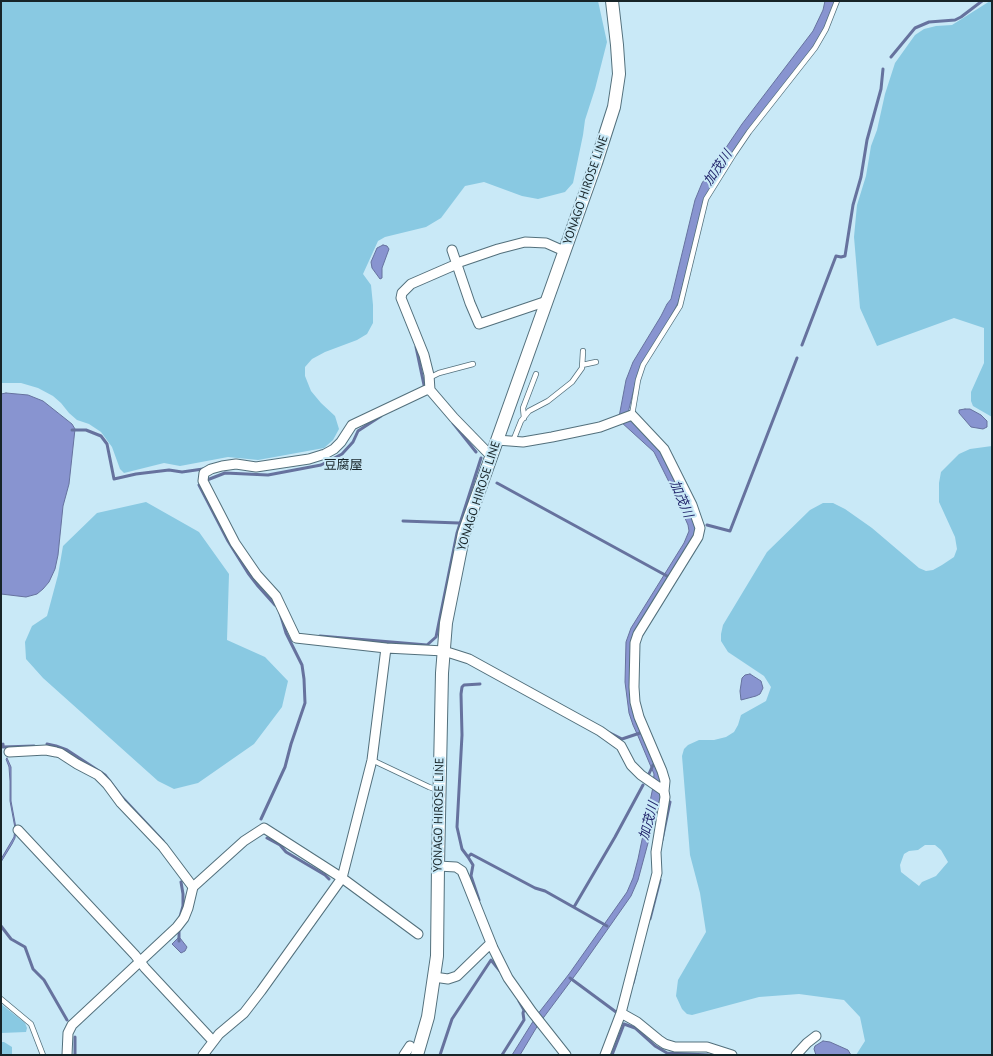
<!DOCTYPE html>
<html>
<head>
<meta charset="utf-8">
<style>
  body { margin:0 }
  #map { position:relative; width:993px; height:1056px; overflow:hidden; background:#c9e9f7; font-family:"PT Sans",sans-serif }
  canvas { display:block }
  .frame { position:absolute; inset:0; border:2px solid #172428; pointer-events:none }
</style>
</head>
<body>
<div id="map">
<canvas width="993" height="1056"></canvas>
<div class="frame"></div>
</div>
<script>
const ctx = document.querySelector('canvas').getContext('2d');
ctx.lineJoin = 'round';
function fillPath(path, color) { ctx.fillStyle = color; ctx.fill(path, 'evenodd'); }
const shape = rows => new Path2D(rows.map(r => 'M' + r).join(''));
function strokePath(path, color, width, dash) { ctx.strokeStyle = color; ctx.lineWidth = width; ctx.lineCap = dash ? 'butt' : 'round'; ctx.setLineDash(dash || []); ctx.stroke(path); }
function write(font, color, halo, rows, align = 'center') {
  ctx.font = font + ' "PT Sans","Noto Sans JP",sans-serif'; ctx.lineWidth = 4; ctx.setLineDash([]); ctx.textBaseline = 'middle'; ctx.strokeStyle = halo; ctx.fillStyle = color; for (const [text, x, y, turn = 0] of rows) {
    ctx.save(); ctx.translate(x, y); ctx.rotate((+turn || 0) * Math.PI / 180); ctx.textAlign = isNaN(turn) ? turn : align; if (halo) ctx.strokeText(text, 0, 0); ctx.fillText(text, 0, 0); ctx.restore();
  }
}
fillPath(shape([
  [1,1,598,1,607,42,595,89,585,120,583,135,573,183,565,192,538,199,522,196,484,182,465,186,441,218,426,227,385,237,378,241,363,274,371,285,373,305,373,323,367,334,357,340,325,352,312,359,305,367,305,376,311,391,321,403,335,416,339,429,333,440,324,448,258,460,228,457,180,466,164,463,124,473,120,469,112,447,101,432,89,424,77,420,69,413,61,403,53,396,38,388,21,383,1,383],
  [990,1,992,1,992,417,973,406,971,401,971,392,984,363,984,328,954,318,877,346,860,308,854,237,857,205,866,176,871,146,877,130,885,94,895,63,915,35,924,29,936,26,952,25],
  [992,446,992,1055,856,1055,865,1041,860,1017,844,1000,799,994,759,997,692,1015,687,1014,682,1009,676,996,678,980,706,932,700,893,690,855,682,756,684,749,688,745,699,740,714,740,726,737,734,732,738,725,741,715,766,701,771,687,764,676,728,652,721,641,721,634,723,625,767,552,810,510,823,503,833,503,845,509,872,528,919,568,926,571,933,570,942,565,954,557,957,549,955,537,939,502,939,483,941,472,959,454,970,449],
  [925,845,935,845,941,850,948,862,936,876,922,882,919,886,901,872,900,865,904,854,909,851,918,850],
  [146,502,199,532,229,574,227,640,265,657,288,681,282,707,254,744,198,783,174,789,158,781,43,678,26,659,25,642,32,626,47,616,58,575,63,546,97,513],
  [1,1004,25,1023,27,1028,26,1032,1,1033],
  [1,1042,4,1042,12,1047,12,1055,1,1055]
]), '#89c9e2');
const water = shape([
  [825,1,835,1,832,11,823,32,802,62,781,89,707,194,678,303,636,380,628,413,655,440,697,524,696,536,636,635,632,686,661,773,661,795,638,880,631,896,579,970,538,1025,520,1055,512,1055,537,1015,569,974,627,892,633,878,638,859,653,787,654,774,638,736,633,725,629,713,625,682,626,642,631,628,684,543,689,531,688,525,669,482,654,452,621,422,619,417,626,380,633,362,661,316,667,304,671,299,695,200,702,183,742,124,813,31,823,10,825,1],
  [383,245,387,246,389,249,382,268,382,278,380,279,372,268,371,262,377,248,383,245],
  [6,393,28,395,43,401,72,424,75,429,69,484,63,506,58,555,55,569,49,582,43,589,37,594,26,597,1,594,1,394,6,393],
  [965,409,970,409,981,415,987,421,987,427,983,429,971,427,959,413,959,410,965,409],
  [750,674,761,681,763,688,760,694,756,696,741,700,740,691,742,678,745,675,750,674],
  [7,758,11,767,11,801,16,828,15,838,12,844,1,862,1,859,14,837,15,828,10,801,10,781,9,767,6,759,7,758],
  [178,938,180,938,187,947,185,951,181,953,172,944,178,938],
  [823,1041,830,1042,848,1050,851,1055,816,1055,814,1049,815,1046,823,1041]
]);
fillPath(water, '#8894d0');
strokePath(water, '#66729e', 1);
strokePath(shape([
  [891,57,915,28,929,22,955,20,961,17,982,1],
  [802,345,836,256,841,257,845,256,853,205,861,177,867,140,881,89,883,69],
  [416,347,424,385],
  [453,423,476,452],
  [72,430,86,430,101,436,107,444,114,479,136,474,169,470,182,472,203,469],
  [207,480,225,473,268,475,321,465,342,454,353,442,358,431,381,416],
  [497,483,667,576],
  [199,485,228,541,248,573,258,586,275,605],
  [403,521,459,523],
  [707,525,730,531,797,358],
  [320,636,427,645,436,637,457,533,481,458],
  [480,684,464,685,462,687,461,694,462,735,457,827,462,849,468,857,471,854,535,888,545,891,607,926],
  [610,733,622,739,640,733],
  [3,744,3,747,34,746],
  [47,744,56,746,67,750,105,775,121,796,163,841],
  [648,776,653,765],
  [261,819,285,767,291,744,305,703,304,679,302,665,286,633,280,613],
  [267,838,280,845,286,852,325,875,329,879],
  [662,840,670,802],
  [468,857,473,865,471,876,479,900],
  [574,907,615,837,643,785],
  [180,917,183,906,183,894,181,882],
  [650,919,660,880],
  [1,926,11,939,25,947,33,969,44,980,67,1020],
  [179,931,179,941],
  [570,978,616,1012],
  [633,983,636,971],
  [75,1055,75,1037],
  [440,1055,452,1019,491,960,500,971],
  [502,1055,524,1020,523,1013,524,1010,519,1001],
  [612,1055,624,1024,635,1028,655,1046,667,1053,708,1055]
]), '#66729e', 3);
const service = shape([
  [582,365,596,362],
  [429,378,439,373,473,364],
  [632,415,638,380,643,365,680,306,706,199,734,154,749,132,815,48,826,29,837,1],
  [524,418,523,408,536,374],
  [513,441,521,421,529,411,548,401,572,382,582,368,583,351],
  [372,760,429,787,438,790],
  [1,999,31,1024,43,1055]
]);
const minor = shape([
  [452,250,470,303,479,324,547,301],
  [457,263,498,249,525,242,546,243,564,251],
  [430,390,429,375,424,355,401,298,402,293,411,284,457,264],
  [497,440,523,442,552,437,600,427,632,415,664,449,692,505,700,528,698,537,638,634,635,643,634,687,635,702,639,717,662,771,665,781,664,791,665,797,656,852,657,873,621,1013,605,1055],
  [491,456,454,418,430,390,426,390,352,425,341,442,334,449,325,454,309,459,256,467,236,464,222,466,211,469,204,473,203,481,235,543,257,575,276,596,296,638,386,648,444,651,469,659,600,731,621,746,631,765,641,775,664,791],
  [9,752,46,750,56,752,60,753,77,764,98,775,107,784,121,803,163,847,193,887],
  [18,830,135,955,145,968,213,1041],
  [438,866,456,867,462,871,465,878,493,948,508,978,532,1012,566,1055],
  [434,977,448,979,457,976,491,943],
  [621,1013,637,1022,659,1040,665,1044,675,1047,707,1047,732,1055],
  [67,1055,68,1033,72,1025,177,927,184,918,188,908,193,887,244,841,264,828,342,878,418,934],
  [203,1055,219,1034,244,1013,261,991,342,878,372,760,386,648],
  [404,1055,410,1046],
  [796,1055,807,1043,816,1036]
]);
const secondary = shape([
  [417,1055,428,1017,437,956,438,866,442,673,446,623,464,533,596,163,614,107,619,74,617,45,612,1]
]);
strokePath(service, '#53707c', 6);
strokePath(minor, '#53707c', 11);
strokePath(secondary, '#53707c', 14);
strokePath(service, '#fff', 4.5);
strokePath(minor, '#fff', 9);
strokePath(secondary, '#fff', 12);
write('12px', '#172428', '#c9e9f7', [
  ["YONAGO HIROSE LINE",586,190,-71],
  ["YONAGO HIROSE LINE",479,496,-72],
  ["YONAGO HIROSE LINE",439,815,-89]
]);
write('italic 13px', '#22266c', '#c9e9f7', [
  ["加茂川",718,168,-56],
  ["加茂川",681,499,67],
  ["加茂川",649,821,-75]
]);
write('13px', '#172428', '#c9e9f7', [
  ["豆腐屋",343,465]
]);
</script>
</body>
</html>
